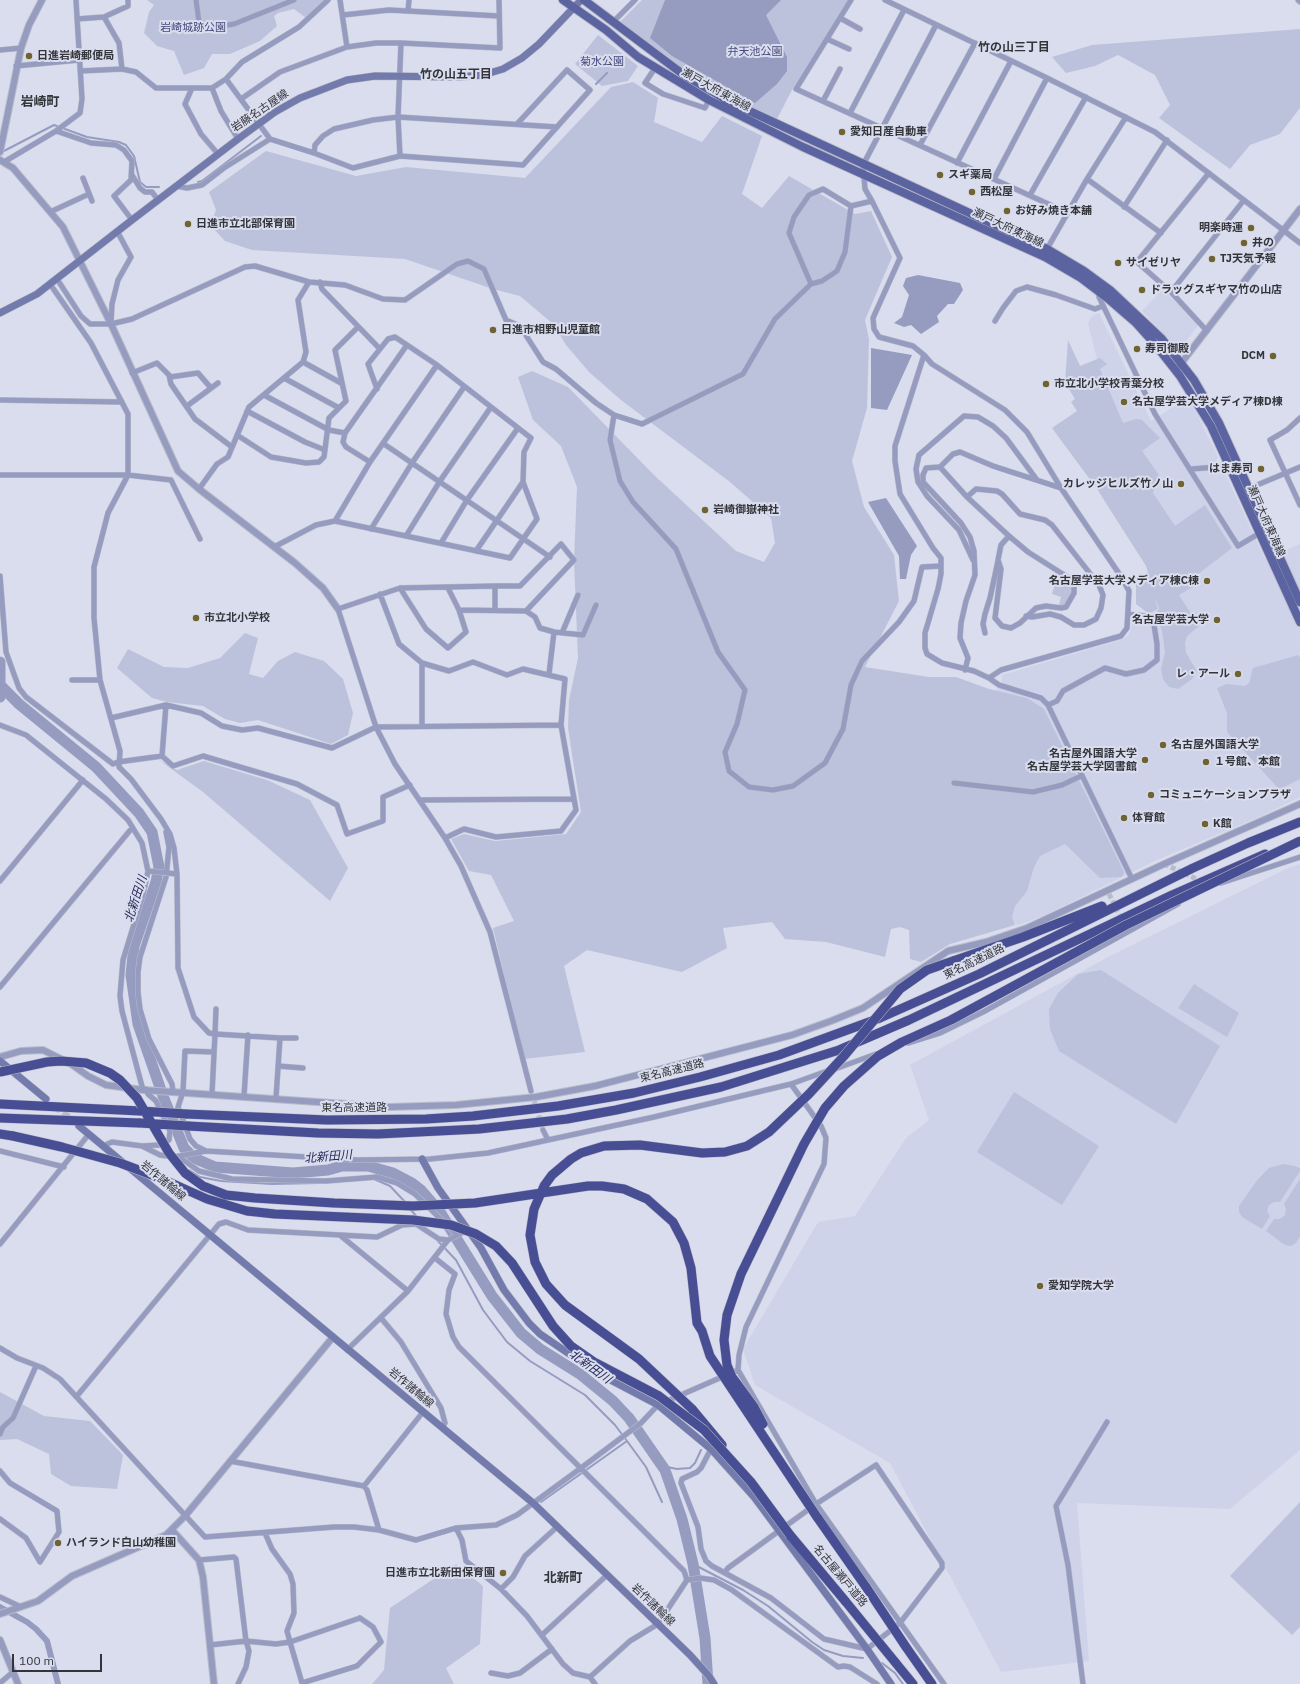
<!DOCTYPE html>
<html>
<head>
<meta charset="utf-8">
<style>
  body { margin:0 }
  #map { position:relative; width:1300px; height:1684px; overflow:hidden; background:#dadded; font-family:"IBM Plex Sans",sans-serif }
  canvas { display:block }
  .scale { position:absolute; left:12px; top:1654px; width:90px; height:18px; box-sizing:border-box; border:2px solid #33353b; border-top:0; padding-left:5px; font-size:12px; line-height:14px; white-space:nowrap; color:#33353b; -webkit-text-stroke:3px #dadded; paint-order:stroke }
</style>
</head>
<body>
<div id="map">
<canvas width="1300" height="1684"></canvas>
<div class="scale">100 m</div>
</div>
<script>
const ctx = document.querySelector('canvas').getContext('2d');
ctx.lineJoin = 'round';
function fillPath(path, color) { ctx.fillStyle = color; ctx.fill(path, 'evenodd'); }
const shape = rows => new Path2D(rows.map(r => 'M' + r).join(''));
function strokePath(path, color, width, dash) { ctx.strokeStyle = color; ctx.lineWidth = width; ctx.lineCap = dash ? 'butt' : 'round'; ctx.setLineDash(dash || []); ctx.stroke(path); }
function write(font, color, halo, rows, align = 'center') {
  ctx.font = font + ' "IBM Plex Sans","Noto Sans JP",sans-serif'; ctx.lineWidth = 4; ctx.setLineDash([]); ctx.textBaseline = 'middle'; ctx.strokeStyle = halo; ctx.fillStyle = color; for (const [text, x, y, turn = 0] of rows) {
    ctx.save(); ctx.translate(x, y); ctx.rotate((+turn || 0) * Math.PI / 180); ctx.textAlign = isNaN(turn) ? turn : align; if (halo) ctx.strokeText(text, 0, 0); ctx.fillText(text, 0, 0); ctx.restore();
  }
}
fillPath(shape([
  [1163,289,1198,324,1198,326,1183,345,1174,345,1142,311],
  [1099,313,1151,421,1187,398,1197,414,1218,457,1215,464,1221,472,1226,475,1265,559,1300,544,1300,797,1261,816,1157,860,1045,915,1019,925,977,914,918,801,1002,682,1002,675,1124,639,1129,634,1135,617,1150,615,1173,599,1149,493,1104,388,1088,323,1092,316],
  [1300,864,1300,1450,1230,1509,1077,1503,1089,1661,1001,1672,890,1463,755,1385,743,1349,818,1222,855,1216,906,1138,929,1120,910,1065,1110,956,1288,868]
]), '#ced3ea');
fillPath(shape([
  [147,0,325,0,306,18,294,9,278,13,274,16,277,26,260,41,230,54,212,54,204,68,184,75,174,51,157,46,144,33,149,12,154,5],
  [642,0,849,0,792,90,777,119,736,100,668,60,620,22],
  [1300,29,1300,108,1280,134,1250,145,1230,169,1159,118,1170,105,1155,75,1118,55,1095,66,1066,73,1052,57,1092,45],
  [598,35,638,66,628,81,602,86,575,64],
  [633,82,658,98,654,122,702,142,722,116,762,136,742,194,762,208,789,176,855,214,871,211,892,257,865,320,869,339,867,408,852,461,864,507,894,555,899,601,865,667,929,677,956,677,989,689,1027,698,1044,709,1124,872,1122,877,1100,878,1065,844,1040,856,1034,867,1027,891,1015,906,1012,917,1015,925,950,944,921,962,910,959,909,930,900,927,891,929,885,957,826,942,785,939,772,922,723,928,727,948,682,972,587,950,564,966,585,1052,524,1059,493,928,514,921,491,875,469,871,451,839,464,834,495,841,566,834,581,812,568,728,569,700,578,658,574,560,577,487,561,446,533,420,518,377,532,371,568,387,654,475,736,551,764,562,775,543,771,518,730,482,621,400,589,372,566,345,553,324,520,296,493,289,405,259,252,250,225,241,210,225,216,210,209,192,266,151,356,176,406,167,525,178,611,87],
  [1068,340,1080,366,1100,358,1107,364,1100,369,1123,423,1136,419,1142,420,1160,438,1142,451,1159,475,1153,493,1175,526,1205,505,1232,548,1197,575,1201,582,1179,595,1199,626,1187,636,1185,643,1186,653,1197,671,1192,679,1178,689,1169,687,1163,679,1161,669,1165,653,1162,630,1156,619,1156,614,1159,609,1155,597,1158,609,1149,614,1136,604,1136,580,1148,572,1146,566,1097,489,1052,428,1077,411,1071,402,1075,399,1065,383],
  [1058,574,1072,585,1072,592,1065,605,1061,606,1059,605,1061,597,1052,594],
  [245,633,258,638,249,674,263,678,278,661,295,652,324,661,343,679,353,713,348,735,331,744,258,720,240,723,225,719,203,706,167,702,152,698,117,668,128,649,164,667,188,668,220,658],
  [1298,655,1300,658,1300,779,1282,788,1278,788,1227,732,1227,713,1217,688,1227,684,1245,686,1249,683,1253,668],
  [159,760,177,770,204,761,267,780,310,800,348,868,330,901,203,792],
  [1101,970,1220,1046,1176,1124,1059,1051,1050,1029,1049,1009,1058,993,1078,974],
  [1194,984,1239,1013,1227,1037,1178,1008],
  [1014,1092,1099,1146,1062,1205,977,1152],
  [1284,1164,1294,1166,1300,1168,1300,1171,1280,1202,1274,1202,1269,1205,1267,1211,1270,1216,1262,1229,1242,1217,1239,1212,1239,1206,1258,1179,1269,1168],
  [1300,1179,1300,1236,1296,1243,1291,1246,1285,1245,1266,1231,1274,1219,1280,1219,1285,1215,1286,1209,1284,1204],
  [0,1392,44,1416,90,1421,123,1455,117,1489,71,1486,51,1474,49,1454,17,1439,0,1440],
  [1300,1502,1300,1627,1292,1635,1230,1576],
  [456,1564,483,1586,480,1644,446,1668,454,1684,372,1684,384,1670,390,1608]
]), '#bdc2dc');
fillPath(shape([
  [665,0,781,0,766,15,787,57,787,71,777,84,755,103,672,56,650,38],
  [918,275,960,283,963,290,954,304,948,304,937,316,939,322,921,334,911,325,904,327,894,323,902,317,909,295,903,286,906,278],
  [871,348,912,355,887,410,871,408],
  [886,498,917,546,911,555,906,579,900,579,899,556,868,502]
]), '#959cc0');
strokePath(shape([
  [596,84,607,73],
  [2,152,54,125,87,137,119,142,126,145,134,156,140,182,146,187,159,187],
  [198,182,202,181,261,136],
  [189,1170,200,1177,221,1181,272,1184,318,1183],
  [374,1179,390,1186,406,1203],
  [411,1210,417,1217],
  [437,1240,456,1260,483,1310,507,1342,530,1361,585,1395,615,1425,627,1441,541,1502],
  [627,1441,646,1467,662,1502],
  [662,1466,677,1469,690,1468,695,1463,701,1450],
  [693,1564,743,1590,768,1606,812,1642,824,1650,843,1656,863,1658],
  [882,1663,895,1673,903,1684]
]), '#959cc0', 2);
strokePath(shape([
  [0,1607,27,1622,36,1629,47,1641,58,1684]
]), '#959cc0', 6);
strokePath(shape([
  [0,662,0,697],
  [1,686,19,704,96,767,139,813,152,832,159,867,156,882,134,946,131,975,138,1024,163,1096,184,1148,194,1158,215,1167,293,1173,328,1170,342,1166,368,1166,393,1173,412,1183,421,1190,440,1212,492,1296,521,1333,540,1349,580,1374,613,1401,629,1418,665,1470,682,1519,693,1564,705,1638,708,1684]
]), '#959cc0', 11);
strokePath(shape([
  [1164,864,1203,882],
  [1109,894,1122,920],
  [532,1094,543,1130]
]), '#b9bbc9', 5, [5, 2.5]);
strokePath(shape([
  [55,1106,73,1121]
]), '#b9bbc9', 7, [7, 3.5]);
const minor = shape([
  [196,0,199,22,205,27,216,27,234,24,294,0],
  [340,0,347,47],
  [851,0,796,89,1068,213],
  [885,0,1047,78,1155,132,1300,243],
  [408,11,409,0],
  [343,15,389,10,499,16],
  [104,17,119,43,122,69],
  [840,18,860,29],
  [77,19,104,17,128,6,128,0],
  [613,22,635,0],
  [827,39,849,49],
  [0,50,21,48],
  [16,66,79,60],
  [655,68,645,83,663,94,705,108,709,100],
  [80,71,122,69,136,72,156,88,212,88,226,79,242,62,299,27,328,0],
  [226,79,270,139,314,153,353,168,400,156,523,165,590,90,567,70,517,124],
  [192,88,185,104,201,134,218,154],
  [212,88,221,111,238,139],
  [241,99,280,72,347,47,376,43,401,43,500,48,499,0],
  [823,101,840,69],
  [850,113,904,10],
  [56,131,91,143,116,145,124,150,132,161,131,180,114,196,132,220],
  [920,145,975,43],
  [314,153,315,145,323,136,334,129,373,120,398,117,557,127],
  [400,156,398,117,401,43],
  [4,162,56,131,80,113,82,99,76,0],
  [957,163,1011,61],
  [132,175,140,188,145,192,152,192,158,200],
  [83,178,92,201],
  [994,179,1047,78],
  [1087,179,1161,233],
  [176,186,187,188,202,185,224,168,270,139],
  [1030,195,1086,97],
  [872,201,900,258,873,318,874,329,879,337,913,346,924,355,932,364,1005,410,1027,432,1061,488,1122,578,1129,591,1127,628,1121,636,1001,670,989,678],
  [1124,207,1167,140],
  [50,212,89,194],
  [1047,249,1087,179,1126,117],
  [57,279,81,316,90,324,111,324,132,319,245,267,255,266,309,282,345,285,383,299,405,300,457,264,468,261,484,269,506,320,520,326,543,362,556,369,596,403,614,415,642,424,743,374,775,319,811,284,789,233,794,217,809,195,823,189,851,206,872,201,865,189,863,165,936,25],
  [320,282,322,289,379,348],
  [50,284,91,343,128,414,128,475,108,513,94,567,94,618,100,680,120,751,119,767,131,779,161,819,170,834,174,848,177,874,178,968,194,1017,209,1033,215,1034,212,1094],
  [811,284,822,281,837,271,845,252,851,206],
  [1099,292,1099,297,1155,414,1238,546,1260,533],
  [1171,292,1244,200],
  [995,321,1003,308,1016,291,1027,287,1056,295,1095,309,1103,306],
  [111,323,112,304,118,280,131,257,117,231],
  [1207,331,1171,292,1137,262,1209,173],
  [924,355,895,446,895,461,900,494,933,548,941,558,941,574,938,589,925,633,925,648,927,654,942,663,974,671,989,678,999,685,1041,698,1048,705,1132,879],
  [303,362,341,383],
  [132,373,157,363,169,375,171,384,195,419,232,447],
  [170,377,198,373,211,388],
  [284,378,339,408],
  [377,389,368,364,388,339,395,337,407,345],
  [264,395,329,430,345,433,343,442,346,447,370,462],
  [0,400,122,402],
  [187,406,218,383],
  [247,411,305,442,325,450],
  [614,415,610,440,620,481,633,502,676,549,718,652,745,690,737,724,725,752,729,771,749,787,773,790,793,786,825,763,843,729,851,685,862,661,899,622,914,601,922,567,941,566],
  [1300,418,1287,430,1270,440,1300,505],
  [237,435,271,457,306,463,319,462,324,457,329,418,346,401,335,350,358,327],
  [384,444,550,557],
  [940,467,967,497,1009,536,1028,552,1069,578,1074,584,1074,593,1066,607,1061,608,1046,606,1036,608,1020,623,1011,628,1002,626,995,618,1001,569,998,560,1001,545,1009,536],
  [1191,469,1217,467,1228,463],
  [0,475,128,475,171,480],
  [171,480,200,539],
  [1250,488,1300,467],
  [199,489,217,464,228,457,249,407,303,362,306,352,298,300,309,282],
  [967,497,976,489,997,491,1002,494,1020,514,1045,520,1052,525,1099,585,1103,595,1101,608,1096,619,1084,625,1074,625,1061,617,1050,614,1032,617,1026,616],
  [335,521,370,462,437,365],
  [371,529,412,463,464,387],
  [406,536,440,481,491,407],
  [441,543,467,500,518,428],
  [274,547,316,525,335,521,510,558,537,519,523,482,524,452,531,438,437,365,407,345,345,433],
  [476,551,523,482],
  [973,560,959,530,927,496,918,482,916,469,919,455,964,416,978,417,993,426,1006,438,1037,480],
  [0,576,6,652,19,688,26,697,113,764,118,762,162,756,173,766,203,756,297,784,337,805,347,834,383,821,383,797,410,785],
  [495,586,520,586,561,544,574,560,526,611],
  [400,588,426,629,448,648,466,632,459,610],
  [448,588,459,610,526,611,535,617,540,628,554,632,549,674],
  [380,594,399,644,422,663,449,671,473,662,507,675,523,669,565,679,561,725,576,810,561,831,496,837,464,829,445,838],
  [495,610,495,586,400,588,338,609,376,727,395,764,445,838,461,866,490,932,531,1091],
  [554,632,583,635,596,605],
  [562,633,578,595],
  [985,633,983,624,985,614,990,598,998,561],
  [422,663,422,726],
  [965,670,968,658,960,638,961,623,966,601,975,575,974,551,970,537,961,523,923,482,923,475,926,468,940,467,953,454,960,452,993,466,1061,488],
  [72,680,100,680],
  [1048,705,1057,701,1063,691,1105,668,1126,674,1144,670,1157,660,1157,644,1154,625,1151,619,1145,616,1128,614],
  [111,718,166,705,201,713,222,726,242,730,258,728,332,748,376,727,561,725],
  [0,725,26,735,106,799,128,820,142,843,148,871,143,895,123,960,120,996,122,1011,143,1090],
  [162,756,166,705],
  [954,783,1033,792,1062,785,1081,776],
  [420,800,574,799],
  [166,832,169,847,166,877,140,957,138,972,138,992,140,1009,149,1039,172,1084,173,1091],
  [148,871,177,874],
  [0,881,83,780],
  [1221,883,1300,857],
  [0,987,132,828],
  [216,1009,215,1034,280,1038,276,1098],
  [280,1038,296,1038],
  [908,1043,940,1033,985,1011,1178,904],
  [214,1052,185,1051,183,1092,178,1107,190,1139,196,1146,206,1151,358,1160,430,1159,488,1153,654,1117,791,1084,827,1071],
  [278,1066,303,1068],
  [835,1069,876,1054],
  [791,1084,821,1126,826,1138,824,1164,746,1327,739,1355,738,1370,816,1504,944,1684],
  [244,1096,248,1035],
  [543,1130,548,1140],
  [103,1146,112,1142,142,1146,159,1145,169,1140,170,1131,156,1101,148,1094,146,1089],
  [142,1146,160,1155,174,1157,206,1151],
  [0,1151,64,1167],
  [179,1157,199,1171,232,1179,326,1181,377,1177,397,1183,415,1194,457,1235],
  [341,1236,408,1291],
  [0,1244,89,1134],
  [435,1258,455,1274,449,1290,446,1314,453,1337,459,1347,684,1571,687,1580],
  [381,1318,401,1342,441,1408,445,1423,442,1428],
  [0,1348,17,1358,43,1368,60,1379,205,1537,334,1527,354,1527,379,1530,416,1540,456,1528,496,1525,517,1515,581,1468,641,1423,658,1405,738,1370],
  [347,1350,408,1291,448,1240],
  [77,1396,219,1224,226,1222,248,1230,377,1237,402,1225,416,1224,439,1239,448,1240,467,1230],
  [0,1434,3,1427,13,1418,36,1366],
  [711,1449,701,1468,697,1472,682,1479,681,1483,698,1527,701,1549,706,1561,712,1566,771,1598,824,1639,867,1649,900,1623,942,1568,942,1563,876,1465,816,1504,728,1568,725,1572],
  [230,1461,364,1486,367,1490,379,1530],
  [0,1471,10,1483,57,1511,59,1532,40,1562,26,1538,0,1519],
  [364,1486,423,1412],
  [456,1528,462,1540,466,1561,501,1589,527,1616,563,1664,573,1673,590,1677,595,1684],
  [199,1560,234,1557,236,1559,246,1641,249,1651,246,1667,238,1684],
  [501,1589,513,1577,525,1556,558,1526],
  [0,1597,21,1607],
  [360,1618,373,1627,381,1642,357,1666,302,1683,290,1642,360,1618],
  [542,1635,607,1575],
  [210,1645,246,1641,276,1644,290,1642,287,1631,294,1613,293,1584,290,1574,272,1549,265,1533],
  [491,1673,508,1676,520,1673,552,1649],
  [590,1677,630,1641,658,1624,687,1580,700,1578,714,1580,732,1590,838,1667,844,1666,850,1667,877,1684],
  [0,1683,13,1672],
  [1083,1684,1068,1565,1056,1506,1107,1422]
]);
const tertiary = shape([
  [1299,0,1300,1],
  [0,152,21,48,29,25,42,0],
  [0,160,13,168,63,227,111,324,178,471,199,489,295,563,323,588,338,609],
  [1179,366,1300,209],
  [0,1057,21,1051,43,1050,71,1064,88,1076,106,1085,143,1090,390,1107,456,1105,536,1097,595,1086,792,1035,831,1021,863,1008,948,951,986,942,1027,928,1164,864,1300,804],
  [172,1530,199,1560,203,1577,214,1684],
  [0,1614,38,1601,72,1576,166,1535,185,1516,333,1337],
  [0,1640,18,1684]
]);
const secondary = shape([
  [0,313,37,294,132,220,238,139,275,112,300,98,347,80,375,76,459,77,483,75,503,69,522,58,539,44,581,0],
  [0,1061,46,1099],
  [79,1126,533,1503,690,1655,709,1676,714,1684],
  [422,1159,438,1188,481,1248,504,1290,529,1323,540,1334,599,1374,658,1405,711,1449,754,1497,867,1649,891,1684]
]);
const primary = shape([
  [563,0,606,30,638,57,709,100,803,147,1045,257,1081,278,1106,297,1136,323,1154,343,1180,376,1211,426,1300,622],
  [584,0,684,75,730,102,1047,249,1084,271,1110,290,1162,339,1194,380,1219,423,1300,602]
]);
const motorway = shape([
  [953,961,1023,937,1102,906],
  [0,1104,140,1111],
  [186,1114,327,1120,426,1119,473,1116,558,1106,634,1093,700,1077,779,1055,880,1018,979,974,1193,868,1248,843,1300,822],
  [0,1118,140,1123],
  [188,1126,318,1133,378,1134,479,1129,567,1119,616,1110,721,1087,839,1050,909,1020,1172,895,1265,854],
  [0,1134,13,1136],
  [692,1409,722,1445],
  [817,1517,866,1587],
  [790,1535,846,1602],
  [906,1647,932,1684],
  [895,1662,913,1684]
]);
strokePath(minor, '#b9bbc9', 6);
strokePath(tertiary, '#b9bbc9', 8);
strokePath(secondary, '#b9bbc9', 8);
strokePath(primary, '#b9bbc9', 10);
strokePath(motorway, '#b9bbc9', 10);
strokePath(minor, '#969cbf', 5);
strokePath(tertiary, '#969cbf', 6);
strokePath(secondary, '#737bad', 7);
strokePath(primary, '#5b63a0', 8);
strokePath(motorway, '#484e94', 9);
const motorwayBridge = shape([
  [0,1072,47,1062,61,1061,86,1063,110,1073,120,1080,137,1098,169,1153,185,1173,203,1186,226,1195,255,1198,334,1203,413,1206,475,1203,588,1186,602,1186,624,1189,647,1199,673,1222,684,1243,691,1268,697,1323,702,1331,710,1356,817,1517],
  [141,1111,186,1114],
  [140,1123,188,1126],
  [13,1136,62,1147,120,1163,160,1178,207,1199,247,1211,275,1214,413,1220,451,1225,476,1234,496,1246,512,1263,553,1326,571,1346,594,1362,659,1396,704,1430,751,1482,790,1535],
  [692,1409,639,1359,565,1305,546,1284,535,1262,530,1235,534,1209,544,1186,552,1175,571,1159,581,1153,604,1146,640,1145,702,1153,725,1152,747,1146,769,1132,809,1094,844,1056,900,989,927,970,953,961],
  [763,1424,754,1407,732,1377,727,1365,724,1340,727,1315,741,1274,804,1144,825,1108,844,1086,878,1056,902,1042,951,1020,1126,925,1300,841],
  [866,1587,906,1647],
  [846,1602,895,1662]
]);
strokePath(motorwayBridge, '#b9bbc9', 10, []);
strokePath(motorwayBridge, '#484e94', 9);
for (const [x, y, r, color] of [
  [29,56,4,"#6f6431"],
  [842,132,4,"#6f6431"],
  [940,175,4,"#6f6431"],
  [972,192,4,"#6f6431"],
  [1007,211,4,"#6f6431"],
  [188,224,4,"#6f6431"],
  [1251,228,4,"#6f6431"],
  [1244,243,4,"#6f6431"],
  [1212,259,4,"#6f6431"],
  [1118,263,4,"#6f6431"],
  [1142,290,4,"#6f6431"],
  [493,330,4,"#6f6431"],
  [1137,349,4,"#6f6431"],
  [1273,356,4,"#6f6431"],
  [1046,384,4,"#6f6431"],
  [1124,402,4,"#6f6431"],
  [1261,469,4,"#6f6431"],
  [1181,484,4,"#6f6431"],
  [705,510,4,"#6f6431"],
  [1207,581,4,"#6f6431"],
  [196,618,4,"#6f6431"],
  [1217,620,4,"#6f6431"],
  [1238,674,4,"#6f6431"],
  [1163,745,4,"#6f6431"],
  [1145,760,4,"#6f6431"],
  [1206,762,4,"#6f6431"],
  [1151,795,4,"#6f6431"],
  [1124,818,4,"#6f6431"],
  [1205,824,4,"#6f6431"],
  [1040,1286,4,"#6f6431"],
  [58,1543,4,"#6f6431"],
  [503,1573,4,"#6f6431"]
]) { const dot = new Path2D(); dot.arc(x, y, r, 0, 2 * Math.PI); ctx.fillStyle = color; ctx.fill(dot); strokePath(dot, '#dadded', 1.5); }
write('11px', '#454b7e', '#dadded', [
  ["岩崎城跡公園",193,28],
  ["弁天池公園",755,52],
  ["菊水公園",602,62]
]);
write('bold 11px', '#33353b', '#dadded', [
  ["日進岩崎郵便局",37,56],
  ["愛知日産自動車",850,132],
  ["スギ薬局",948,175],
  ["西松屋",980,192],
  ["お好み焼き本舗",1015,211],
  ["日進市立北部保育園",196,224],
  ["明楽時運",1243,228,"right"],
  ["井の",1252,243],
  ["TJ天気予報",1220,259],
  ["サイゼリヤ",1126,263],
  ["ドラッグスギヤマ竹の山店",1150,290],
  ["日進市相野山児童館",501,330],
  ["寿司御殿",1145,349],
  ["DCM",1265,356,"right"],
  ["市立北小学校青葉分校",1054,384],
  ["名古屋学芸大学メディア棟D棟",1132,402],
  ["はま寿司",1253,469,"right"],
  ["カレッジヒルズ竹ノ山",1173,484,"right"],
  ["岩崎御嶽神社",713,510],
  ["名古屋学芸大学メディア棟C棟",1199,581,"right"],
  ["市立北小学校",204,618],
  ["名古屋学芸大学",1209,620,"right"],
  ["レ・アール",1230,674,"right"],
  ["名古屋外国語大学",1171,745],
  ["名古屋外国語大学",1137,754,"right"],
  ["名古屋学芸大学図書館",1137,767,"right"],
  ["１号館、本館",1214,762],
  ["コミュニケーションプラザ",1159,795],
  ["体育館",1132,818],
  ["K館",1213,824],
  ["愛知学院大学",1048,1286],
  ["ハイランド白山幼稚園",66,1543],
  ["日進市立北新田保育園",495,1573,"right"]
], 'left');
write('11px', '#33353b', '#dadded', [
  ["瀬戸大府東海線",716,90,29],
  ["岩藤名古屋線",260,111,-34],
  ["瀬戸大府東海線",1008,228,25],
  ["瀬戸大府東海線",1266,521,66],
  ["東名高速道路",974,962,-26],
  ["東名高速道路",672,1071,-14],
  ["東名高速道路",354,1108],
  ["岩作諸輪線",163,1181,40],
  ["岩作諸輪線",411,1388,40],
  ["名古屋瀬戸道路",840,1576,50],
  ["岩作諸輪線",653,1605,44]
]);
write('bold 12px', '#33353b', '#dadded', [
  ["竹の山三丁目",1014,48],
  ["竹の山五丁目",456,75]
]);
write('italic 12px', '#252958', '#dadded', [
  ["北新田川",136,899,-72],
  ["北新田川",328,1157,-5],
  ["北新田川",590,1367,36]
]);
write('bold 13px', '#33353b', '#dadded', [
  ["岩崎町",40,102],
  ["北新町",563,1578]
]);
</script>
</body>
</html>
